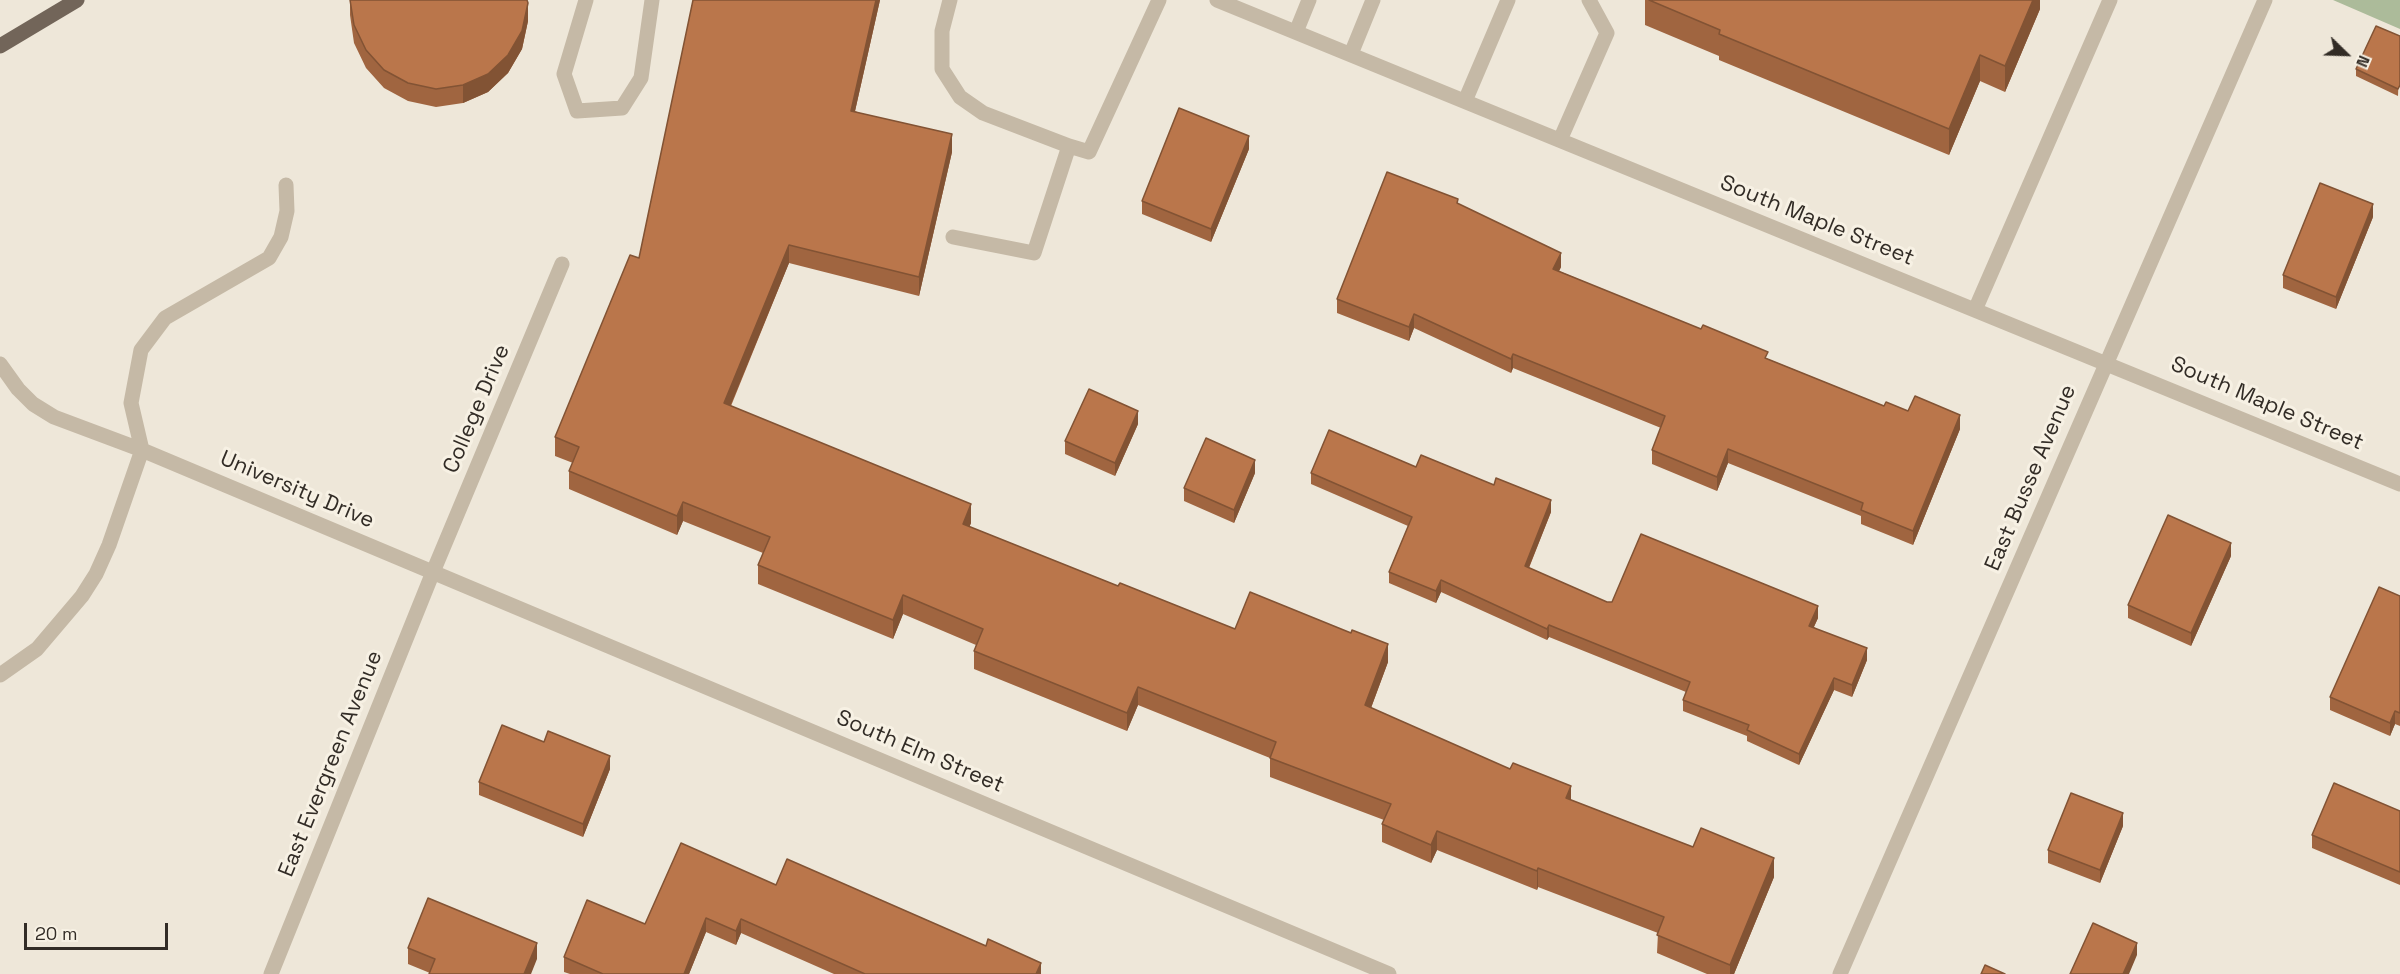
<!DOCTYPE html>
<html>
<head>
<meta charset="utf-8">
<style>
  body { margin:0 }
  #map { position:relative; width:2400px; height:974px; overflow:hidden; background:#eee7d9; font-family:"Space Grotesk",sans-serif }
  canvas { display:block }
  .north { position:absolute; left:2316px; top:24px; width:60px; height:60px; -webkit-text-stroke:4px #f7f1e4; paint-order:stroke; rotate:113deg; font-size:16px; font-weight:700; line-height:24px; text-align:center; color:#322c26 }
  .north::after { content:''; display:block; margin:auto; width:21px; height:27px; background:#322c26; clip-path:polygon(50% 0,100% 100%,50% 72%,0 100%) }
  .scale { position:absolute; left:24px; top:923px; width:144px; height:27px; box-sizing:border-box; border:3px solid #322c26; border-top:0; padding-left:8px; font-size:18px; line-height:21px; white-space:nowrap; color:#322c26; -webkit-text-stroke:4px #f7f1e4; paint-order:stroke }
</style>
</head>
<body>
<div id="map">
<canvas width="2400" height="974"></canvas>
<div class="north">N</div>
<div class="scale">20 m</div>
</div>
<script>
const ctx = document.querySelector('canvas').getContext('2d');
ctx.lineJoin = 'round';
function fillPath(path, color) { ctx.fillStyle = color; ctx.fill(path, 'evenodd'); }
const shape = rows => new Path2D(rows.map(r => 'M' + r).join(''));
function strokePath(path, color, width, dash) { ctx.strokeStyle = color; ctx.lineWidth = width; ctx.lineCap = dash ? 'butt' : 'round'; ctx.setLineDash(dash || []); ctx.stroke(path); }
function write(font, color, halo, rows, align = 'center') {
  ctx.font = font + ' "Space Grotesk",sans-serif'; ctx.lineWidth = 6; ctx.setLineDash([]); ctx.textBaseline = 'middle'; ctx.strokeStyle = halo; ctx.fillStyle = color; for (const [text, x, y, turn = 0] of rows) {
    ctx.save(); ctx.translate(x, y); ctx.rotate((+turn || 0) * Math.PI / 180); ctx.textAlign = isNaN(turn) ? turn : align; if (halo) ctx.strokeText(text, 0, 0); ctx.fillText(text, 0, 0); ctx.restore();
  }
}
fillPath(shape([
  [2333,0,2400,0,2400,29]
]), '#acbb9a');
strokePath(shape([
  [586,0,564,74,577,111,622,108,641,78,652,0],
  [950,0,942,31,942,69,960,97,983,113,1069,146,1089,152,1159,0],
  [1217,0,2400,484],
  [1296,32,1309,0],
  [1351,54,1373,0],
  [1465,101,1508,0],
  [1560,140,1607,33,1589,0],
  [953,237,1034,253,1069,146],
  [1975,310,2110,0],
  [0,364,18,389,33,404,54,417,142,450,1389,974],
  [0,675,37,649,82,596,96,574,109,545,142,450,131,403,141,350,165,318,269,258,281,237,287,211,286,185],
  [271,974,433,572,562,264],
  [1840,974,2265,0]
]), '#c5b9a6', 15);
strokePath(shape([
  [0,46,77,0]
]), '#726559', 15);
fillPath(shape([
  [350,0,528,21,522,49,508,73,488,92,463,103,436,107,408,101,384,88,366,68,354,43,350,15],
  [693,0,880,0,855,111,952,152,919,296,789,263,731,406,971,523,969,527,1118,586,1235,629,1388,662,1371,708,1571,800,1693,847,1774,877,1734,974,1707,974,1657,953,1658,933,1538,887,1537,890,1437,850,1431,863,1382,842,1382,824,1384,820,1270,777,1270,758,1138,705,1127,731,974,669,974,651,976,645,903,614,893,639,758,584,758,565,763,553,683,521,677,535,569,489,569,471,573,463,555,456,555,437,639,258],
  [1645,0,2040,0,2040,9,2005,92,1980,81,1949,155,1719,60,1719,56,1645,25],
  [2400,36,2398,96,2356,76,2356,69],
  [1249,149,1211,242,1142,214,1142,201],
  [1458,204,1561,267,1559,271,1768,359,1884,406,1908,411,1960,429,1913,545,1861,524,1861,516,1728,463,1717,491,1652,464,1652,450,1661,428,1513,368,1511,373,1414,328,1409,341,1337,313,1337,299],
  [2373,217,2336,309,2283,288,2283,275],
  [1138,424,1115,476,1065,454,1065,441],
  [1416,467,1551,512,1529,568,1607,602,1818,618,1814,627,1867,660,1852,697,1834,690,1799,765,1747,741,1747,736,1683,711,1683,700,1686,692,1549,637,1547,640,1441,592,1436,603,1389,583,1389,572,1408,526,1311,484,1311,473],
  [1255,473,1234,523,1184,501,1184,488],
  [2231,556,2191,646,2128,618,2128,605],
  [2400,596,2400,726,2395,724,2390,736,2330,710,2330,697],
  [610,769,583,837,479,795,479,782],
  [2400,811,2400,885,2312,848,2312,835],
  [2123,826,2100,883,2048,863,2048,850],
  [776,885,1041,974,834,974,741,933,736,945,706,932,689,974,570,974,564,972,564,957,645,924],
  [408,948,537,959,430,973,408,964]
]), '#a06540');
fillPath(shape([
  [876,0,880,0,851,129,851,111],
  [2033,0,2040,0,2040,9,2005,92,2005,66],
  [528,3,528,21,522,49,508,73,488,92,463,103,463,85],
  [1980,55,1980,81,1949,155,1949,129],
  [952,134,952,152,919,296,919,277],
  [1249,136,1249,149,1211,242,1211,229],
  [2373,204,2373,217,2336,309,2336,297],
  [789,245,789,263,724,421,724,403],
  [1561,253,1561,267,1553,283,1553,269],
  [1414,314,1414,328,1409,341,1409,327],
  [1513,354,1513,368,1511,373,1511,359],
  [1138,411,1138,424,1115,476,1115,463],
  [1960,415,1960,429,1913,545,1913,531],
  [1728,449,1728,463,1717,491,1717,477],
  [1255,460,1255,473,1234,523,1234,510],
  [1551,500,1551,512,1525,577,1525,566],
  [683,502,683,521,677,535,677,516],
  [971,504,971,523,963,543,963,524],
  [2231,543,2231,556,2191,646,2191,633],
  [1441,580,1441,592,1436,603,1436,591],
  [903,595,903,614,893,639,893,620],
  [1818,606,1818,618,1809,637,1809,626],
  [1549,625,1549,637,1547,640,1547,629],
  [1388,644,1388,662,1365,724,1365,705],
  [1867,648,1867,660,1852,697,1852,685],
  [1834,678,1834,690,1799,765,1799,754],
  [1138,687,1138,705,1127,731,1127,713],
  [2395,711,2395,724,2390,736,2390,723],
  [610,756,610,769,583,837,583,824],
  [1571,786,1571,805,1566,798],
  [2123,813,2123,826,2100,883,2100,870],
  [1437,831,1437,850,1431,863,1431,845],
  [1774,858,1774,877,1734,974,1730,974,1730,965],
  [1538,868,1538,887,1537,890,1537,871],
  [706,918,706,932,689,974,684,974],
  [741,919,741,933,736,945,736,931],
  [537,943,537,959,531,974,524,974],
  [2137,943,2137,955,2129,974,2123,974],
  [1041,963,1041,974,1036,974]
]), '#825334');
const building = shape([
  [350,0,527,0,528,3,522,31,508,55,488,74,463,85,436,89,408,83,384,70,366,50,354,25,350,0],
  [693,0,876,0,851,111,952,134,919,277,789,245,724,403,971,504,963,524,1118,586,1120,583,1235,629,1250,592,1351,633,1352,630,1388,644,1365,705,1510,769,1513,763,1571,786,1566,798,1693,847,1701,828,1774,858,1730,965,1657,935,1664,917,1538,868,1537,871,1437,831,1431,845,1382,824,1391,804,1270,758,1276,742,1138,687,1127,713,974,651,983,629,903,595,893,620,758,565,770,537,683,502,677,516,569,471,579,447,555,437,630,255,639,258,693,0],
  [1649,0,2033,0,2005,66,1980,55,1949,129,1719,34,1720,30,1649,0],
  [2376,26,2400,36,2400,85,2398,89,2356,69,2376,26],
  [1179,108,1249,136,1211,229,1142,201,1179,108],
  [1387,172,1458,199,1457,203,1561,253,1553,269,1701,329,1703,325,1768,352,1765,358,1884,406,1886,402,1908,411,1915,396,1960,415,1913,531,1861,510,1863,503,1728,449,1717,477,1652,450,1665,416,1513,354,1511,359,1414,314,1409,327,1337,299,1387,172],
  [2320,183,2373,204,2336,297,2283,275,2320,183],
  [1089,389,1138,411,1115,463,1065,441,1089,389],
  [1329,430,1416,467,1421,455,1494,485,1496,478,1551,500,1525,566,1607,602,1612,602,1641,534,1818,606,1809,626,1867,648,1852,685,1834,678,1799,754,1747,730,1749,725,1683,700,1690,682,1549,625,1547,629,1441,580,1436,591,1389,572,1412,517,1311,473,1329,430],
  [1206,438,1255,460,1234,510,1184,488,1206,438],
  [2168,515,2231,543,2191,633,2128,605,2168,515],
  [2379,587,2400,596,2400,713,2395,711,2390,723,2330,697,2379,587],
  [502,725,544,742,548,731,610,756,583,824,479,782,502,725],
  [2334,783,2400,811,2400,872,2312,835,2334,783],
  [2071,793,2123,813,2100,870,2048,850,2071,793],
  [681,843,776,885,787,859,986,946,988,939,1041,963,1036,974,865,974,741,919,736,931,706,918,684,974,603,974,564,957,587,900,645,924,681,843],
  [428,898,537,943,524,974,429,974,435,959,408,948,428,898],
  [2093,923,2137,943,2123,974,2070,974,2093,923],
  [1985,965,2005,974,1981,974,1985,965]
]);
fillPath(building, '#ba764b');
strokePath(building, '#825334', 1.5);
write('22px', '#322c26', '#f7f1e4', [
  ["South Maple Street",1817,221,22],
  ["South Maple Street",2267,404,23],
  ["College Drive",477,409,-67],
  ["East Busse Avenue",2031,478,-67],
  ["University Drive",297,490,23],
  ["South Elm Street",920,752,23],
  ["East Evergreen Avenue",331,764,-68]
]);
</script>
</body>
</html>
